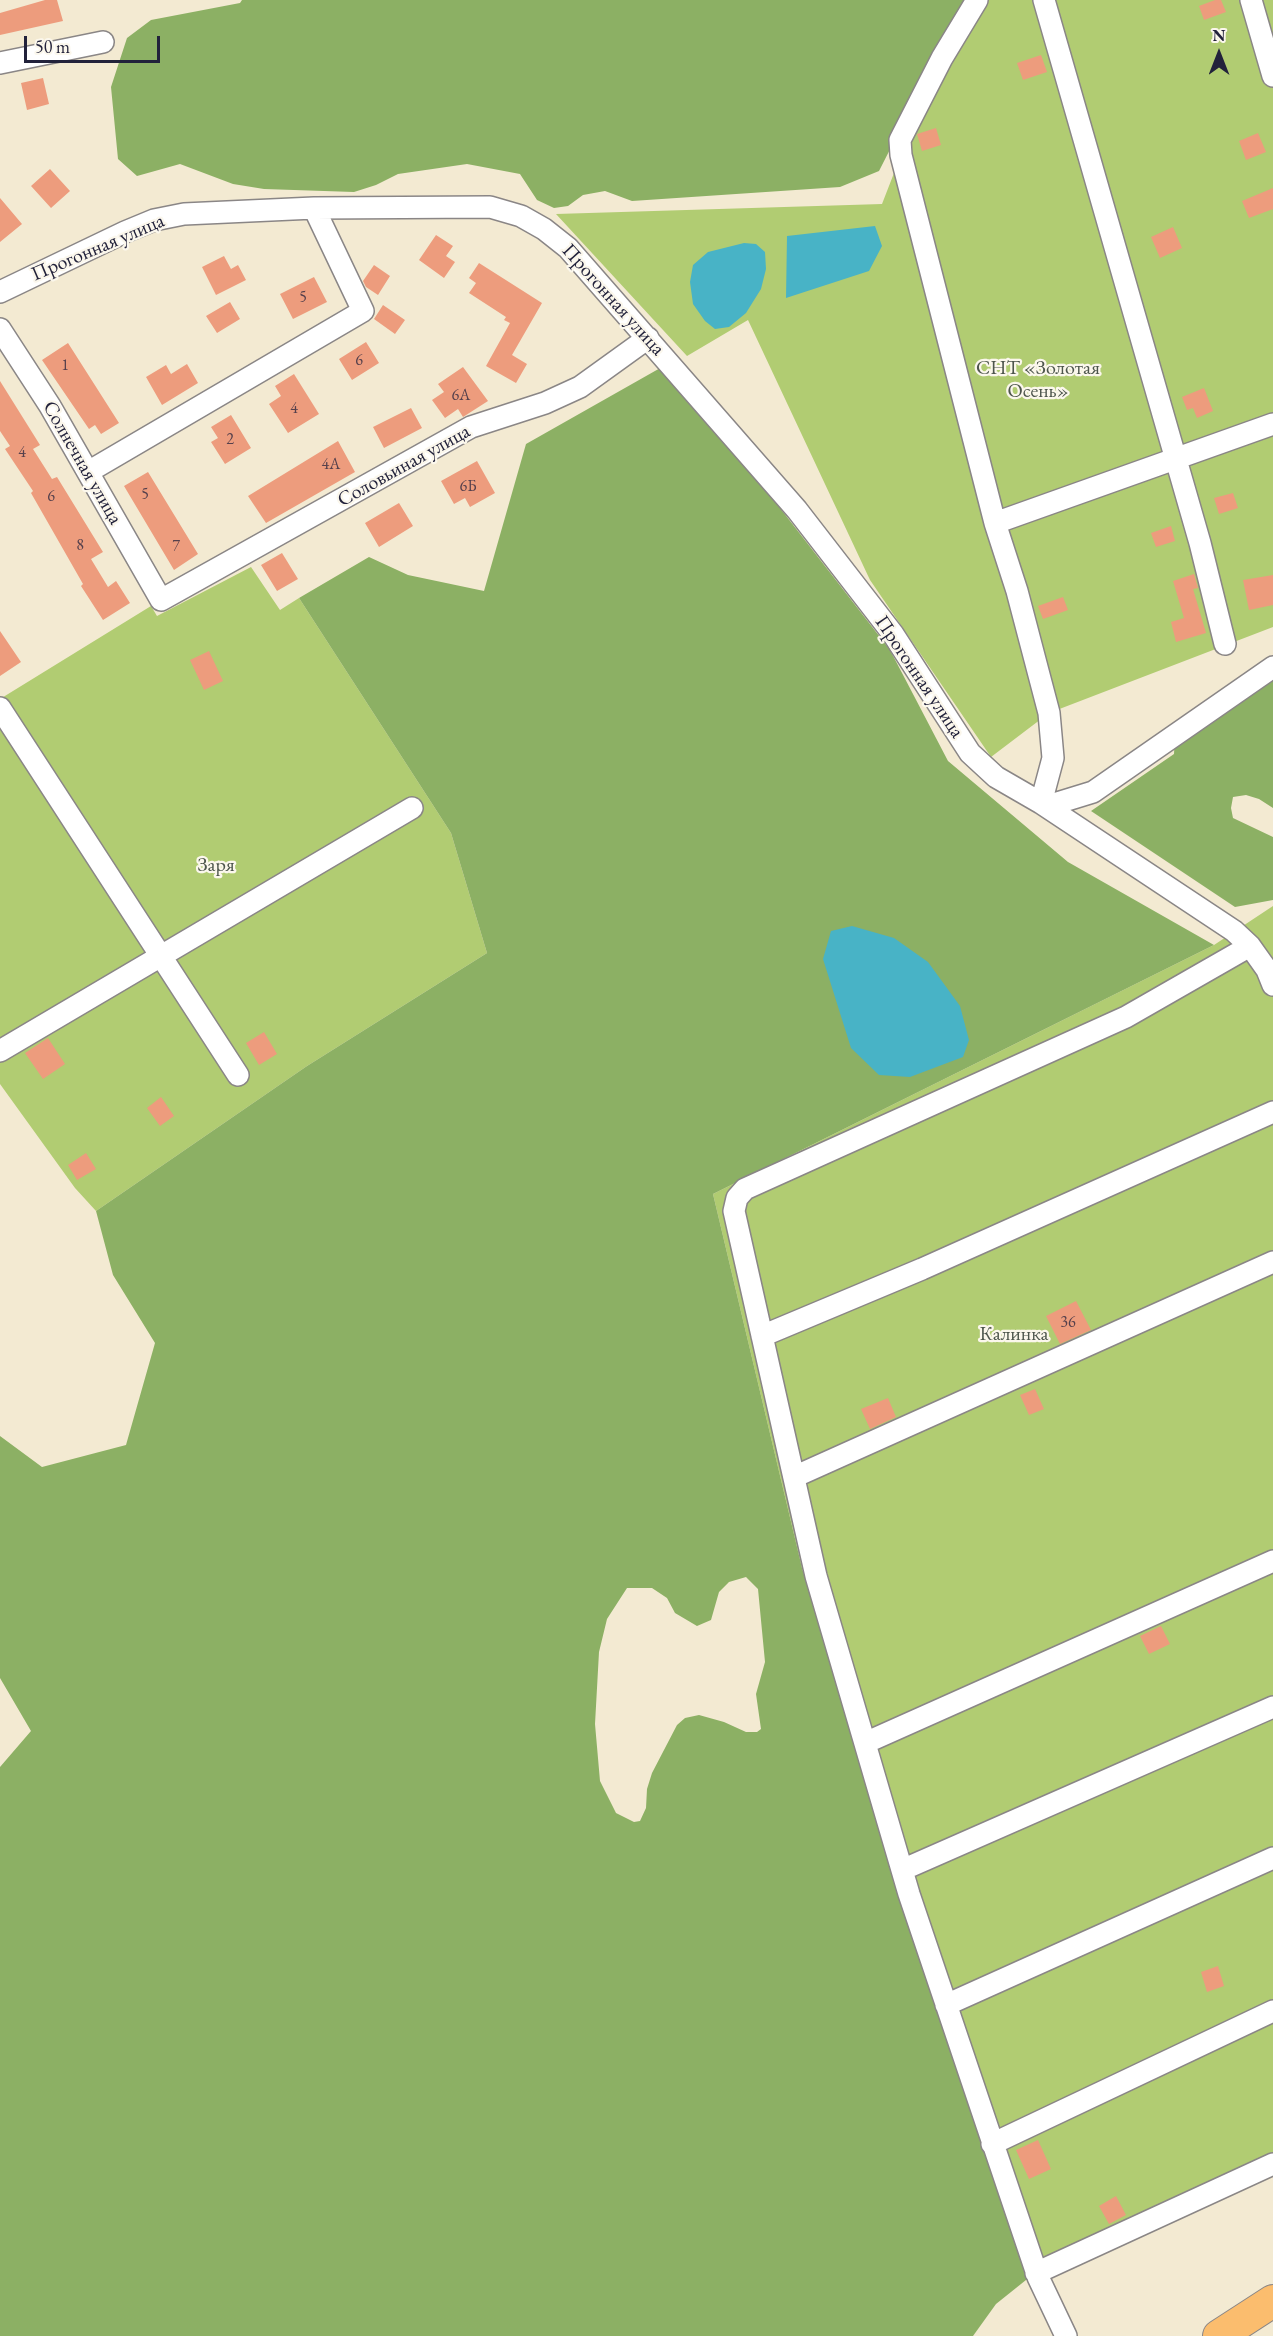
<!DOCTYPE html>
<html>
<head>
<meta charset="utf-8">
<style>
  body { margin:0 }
  #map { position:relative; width:1273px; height:2336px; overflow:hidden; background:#f3ead2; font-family:"EB Garamond",serif }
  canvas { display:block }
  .north { position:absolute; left:1189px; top:24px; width:60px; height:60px; -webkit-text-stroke:4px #fbf7ec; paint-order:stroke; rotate:0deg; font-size:16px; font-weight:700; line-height:24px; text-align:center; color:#22223b }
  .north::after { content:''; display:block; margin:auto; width:21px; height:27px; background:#22223b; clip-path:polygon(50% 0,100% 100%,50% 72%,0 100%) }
  .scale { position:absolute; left:24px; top:36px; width:136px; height:27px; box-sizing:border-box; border:3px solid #22223b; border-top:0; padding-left:8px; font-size:18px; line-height:21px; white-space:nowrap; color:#22223b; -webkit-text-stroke:4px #fbf7ec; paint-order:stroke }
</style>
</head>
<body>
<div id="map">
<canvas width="1273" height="2336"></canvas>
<div class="north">N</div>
<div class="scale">50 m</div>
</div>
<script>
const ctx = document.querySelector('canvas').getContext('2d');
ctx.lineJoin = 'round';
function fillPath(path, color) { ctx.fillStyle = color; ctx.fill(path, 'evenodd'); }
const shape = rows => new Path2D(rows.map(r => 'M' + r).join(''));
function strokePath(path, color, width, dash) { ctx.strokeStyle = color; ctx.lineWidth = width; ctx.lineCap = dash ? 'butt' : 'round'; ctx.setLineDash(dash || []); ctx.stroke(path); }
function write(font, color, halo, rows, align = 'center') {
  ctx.font = font + ' "EB Garamond",serif'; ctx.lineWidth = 4.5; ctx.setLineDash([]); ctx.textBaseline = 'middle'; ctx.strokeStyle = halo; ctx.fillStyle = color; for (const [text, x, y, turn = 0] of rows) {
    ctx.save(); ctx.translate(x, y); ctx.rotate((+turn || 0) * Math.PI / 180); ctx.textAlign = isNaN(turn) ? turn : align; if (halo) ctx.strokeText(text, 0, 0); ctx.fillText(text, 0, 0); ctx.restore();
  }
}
fillPath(shape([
  [977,0,1273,0,1273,627,1049,713,991,757,870,580,748,320,687,356,556,214,882,204,901,155],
  [251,567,280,610,299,598,451,833,487,953,307,1066,96,1211,75,1188,0,1084,0,699,151,606,157,616],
  [1273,906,1273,2169,1038,2277,936,2005,862,1772,802,1568,713,1194,1214,945]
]), '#b1cc72');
fillPath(shape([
  [242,0,966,0,879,171,840,187,632,201,605,191,583,195,568,206,554,208,537,200,520,174,467,164,398,174,376,185,354,192,264,189,233,184,180,164,137,176,118,159,111,87,127,38,151,20,240,3],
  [662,367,749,468,890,650,948,761,1068,862,1214,945,713,1194,802,1568,862,1772,936,2005,1031,2276,996,2304,973,2336,0,2336,0,1767,31,1731,0,1678,0,1436,42,1467,126,1445,155,1343,113,1275,96,1211,307,1066,487,953,451,833,299,598,369,557,408,575,484,591,526,444],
  [746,1577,758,1589,765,1662,756,1694,761,1729,757,1732,746,1732,724,1722,699,1715,685,1718,677,1725,652,1773,647,1789,646,1808,640,1821,634,1822,616,1813,600,1781,595,1724,599,1652,607,1619,627,1588,652,1588,667,1598,675,1613,697,1626,711,1620,719,1592,729,1582],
  [1273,667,1273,808,1259,799,1246,795,1233,797,1231,808,1233,818,1273,837,1273,900,1235,907,1091,811,1174,754,1175,735]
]), '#8cb064');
fillPath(shape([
  [875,226,882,246,869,271,786,298,787,236],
  [744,243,756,244,765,252,766,269,761,289,746,313,729,327,715,329,705,321,693,304,690,282,693,265,708,252],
  [852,926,894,938,928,962,960,1006,969,1040,963,1057,910,1077,879,1075,851,1048,823,959,831,931]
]), '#48b3c6');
fillPath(shape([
  [45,0,57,0,63,21,0,35,0,13],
  [1215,0,1221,0,1226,12,1204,20,1199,6],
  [1041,55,1047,72,1023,80,1017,63],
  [43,78,49,104,27,110,21,83],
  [936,128,941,145,922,151,917,134],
  [1258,133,1266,152,1246,160,1239,141],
  [50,169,70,191,51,208,31,186],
  [1273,188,1273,209,1249,218,1242,201],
  [0,198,22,224,0,242],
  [1173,227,1182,248,1160,258,1151,237],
  [436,235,453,246,446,256,455,262,444,278,419,260],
  [224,256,231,269,238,265,246,280,216,295,202,267],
  [479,263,542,303,512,355,527,364,516,383,486,366,510,323,504,320,506,317,469,293,476,283,469,278],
  [374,265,390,276,378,295,366,287,363,281],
  [314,277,327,302,293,319,280,294],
  [230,302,240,319,217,333,206,316],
  [383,305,405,320,395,334,374,319],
  [366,342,379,363,352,380,339,359],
  [68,343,119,423,101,434,95,425,89,429,42,360],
  [187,364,198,383,162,405,146,377,166,365,171,374],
  [463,367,488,401,463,417,458,409,445,418,432,400,444,392,438,384],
  [294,374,319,414,288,433,269,404,281,396,275,386],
  [0,381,40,445,33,449,52,479,57,477,103,552,91,559,108,587,116,581,130,603,103,620,81,586,83,584,31,493,33,491,5,449,10,446,0,431],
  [1204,388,1213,411,1197,418,1193,408,1187,410,1182,397],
  [411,408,422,428,384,448,373,427],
  [231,415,251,448,225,464,211,442,218,438,211,427],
  [338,441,355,472,266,523,248,496],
  [477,461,495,493,470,507,465,498,454,504,441,481],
  [148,472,198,554,174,570,124,486],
  [1233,493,1238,508,1219,514,1214,498],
  [399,503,413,526,379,547,365,523],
  [1171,526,1175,541,1156,547,1151,533],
  [282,553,298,579,277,591,261,565],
  [1194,574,1198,588,1193,589,1206,633,1176,642,1171,622,1184,618,1173,581],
  [1273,575,1273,605,1249,610,1243,580],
  [1063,597,1068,610,1043,619,1038,606],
  [0,631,21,662,0,676],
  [209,651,223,681,204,690,190,660],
  [264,1032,277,1054,259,1065,246,1043],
  [48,1038,65,1064,43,1079,25,1053],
  [161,1097,174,1116,160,1126,147,1108],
  [86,1153,96,1169,77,1180,68,1165],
  [1076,1301,1091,1330,1060,1344,1046,1316],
  [1035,1389,1044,1409,1029,1415,1020,1395],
  [888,1398,896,1417,870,1429,861,1409],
  [1161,1626,1170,1644,1149,1654,1140,1636],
  [1218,1966,1224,1986,1207,1992,1201,1972],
  [1038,2140,1051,2169,1029,2179,1016,2150],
  [1116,2196,1126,2215,1109,2224,1099,2206]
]), '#ed9c7d');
const minor = shape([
  [977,0,942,58,900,140,901,155,995,523,1017,591,1049,713,1053,758,1041,803],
  [1044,0,1200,543,1225,644],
  [1251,0,1273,76],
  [0,63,103,42],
  [0,292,125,232,154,220,184,214,314,208,490,207,521,216,544,229,568,248,797,510,893,634,970,753,996,777,1041,803,1234,931,1250,946,1267,970,1273,985],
  [0,329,50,406,161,600,471,427,545,403,580,387,648,338],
  [88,472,363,311,314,208],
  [995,523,1273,424],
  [0,708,238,1075],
  [1041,803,1054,804,1093,792,1273,667],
  [0,1051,412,808],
  [762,1336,922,1269,1273,1112],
  [794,1477,1273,1262],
  [865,1743,1273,1561],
  [902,1870,1273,1707],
  [946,2005,1273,1858],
  [992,2144,1273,2011],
  [1036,2273,1273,2164],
  [1066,2336,1038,2277,909,1894,816,1576,734,1211,737,1198,745,1189,1126,1017,1250,946]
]);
const highway = shape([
  [1219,2336,1273,2301]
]);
strokePath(minor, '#8a8686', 24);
strokePath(highway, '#8a8686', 34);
strokePath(minor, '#fff', 21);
strokePath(highway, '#fbbd6e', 32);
write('16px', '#55404c', null, [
  ["5",303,298],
  ["6",359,361],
  ["1",65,366],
  ["6А",461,396],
  ["4",294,409],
  ["2",230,440],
  ["4",22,453],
  ["4А",331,465],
  ["6Б",468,487],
  ["5",145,495],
  ["6",51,497],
  ["8",80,546],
  ["7",176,547],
  ["36",1068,1323]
]);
write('20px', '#22223b', '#fbf7ec', [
  ["Прогонная улица",98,248,-23],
  ["Прогонная улица",613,300,48],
  ["Солнечная улица",82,463,60],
  ["Соловьиная улица",404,466,-29],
  ["Прогонная улица",919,677,56]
]);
write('20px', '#4d554c', '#fbf7ec', [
  ["СНТ «Золотая",1038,369],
  ["Осень»",1038,392],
  ["Заря",216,866],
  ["Калинка",1014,1335]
]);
</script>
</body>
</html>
